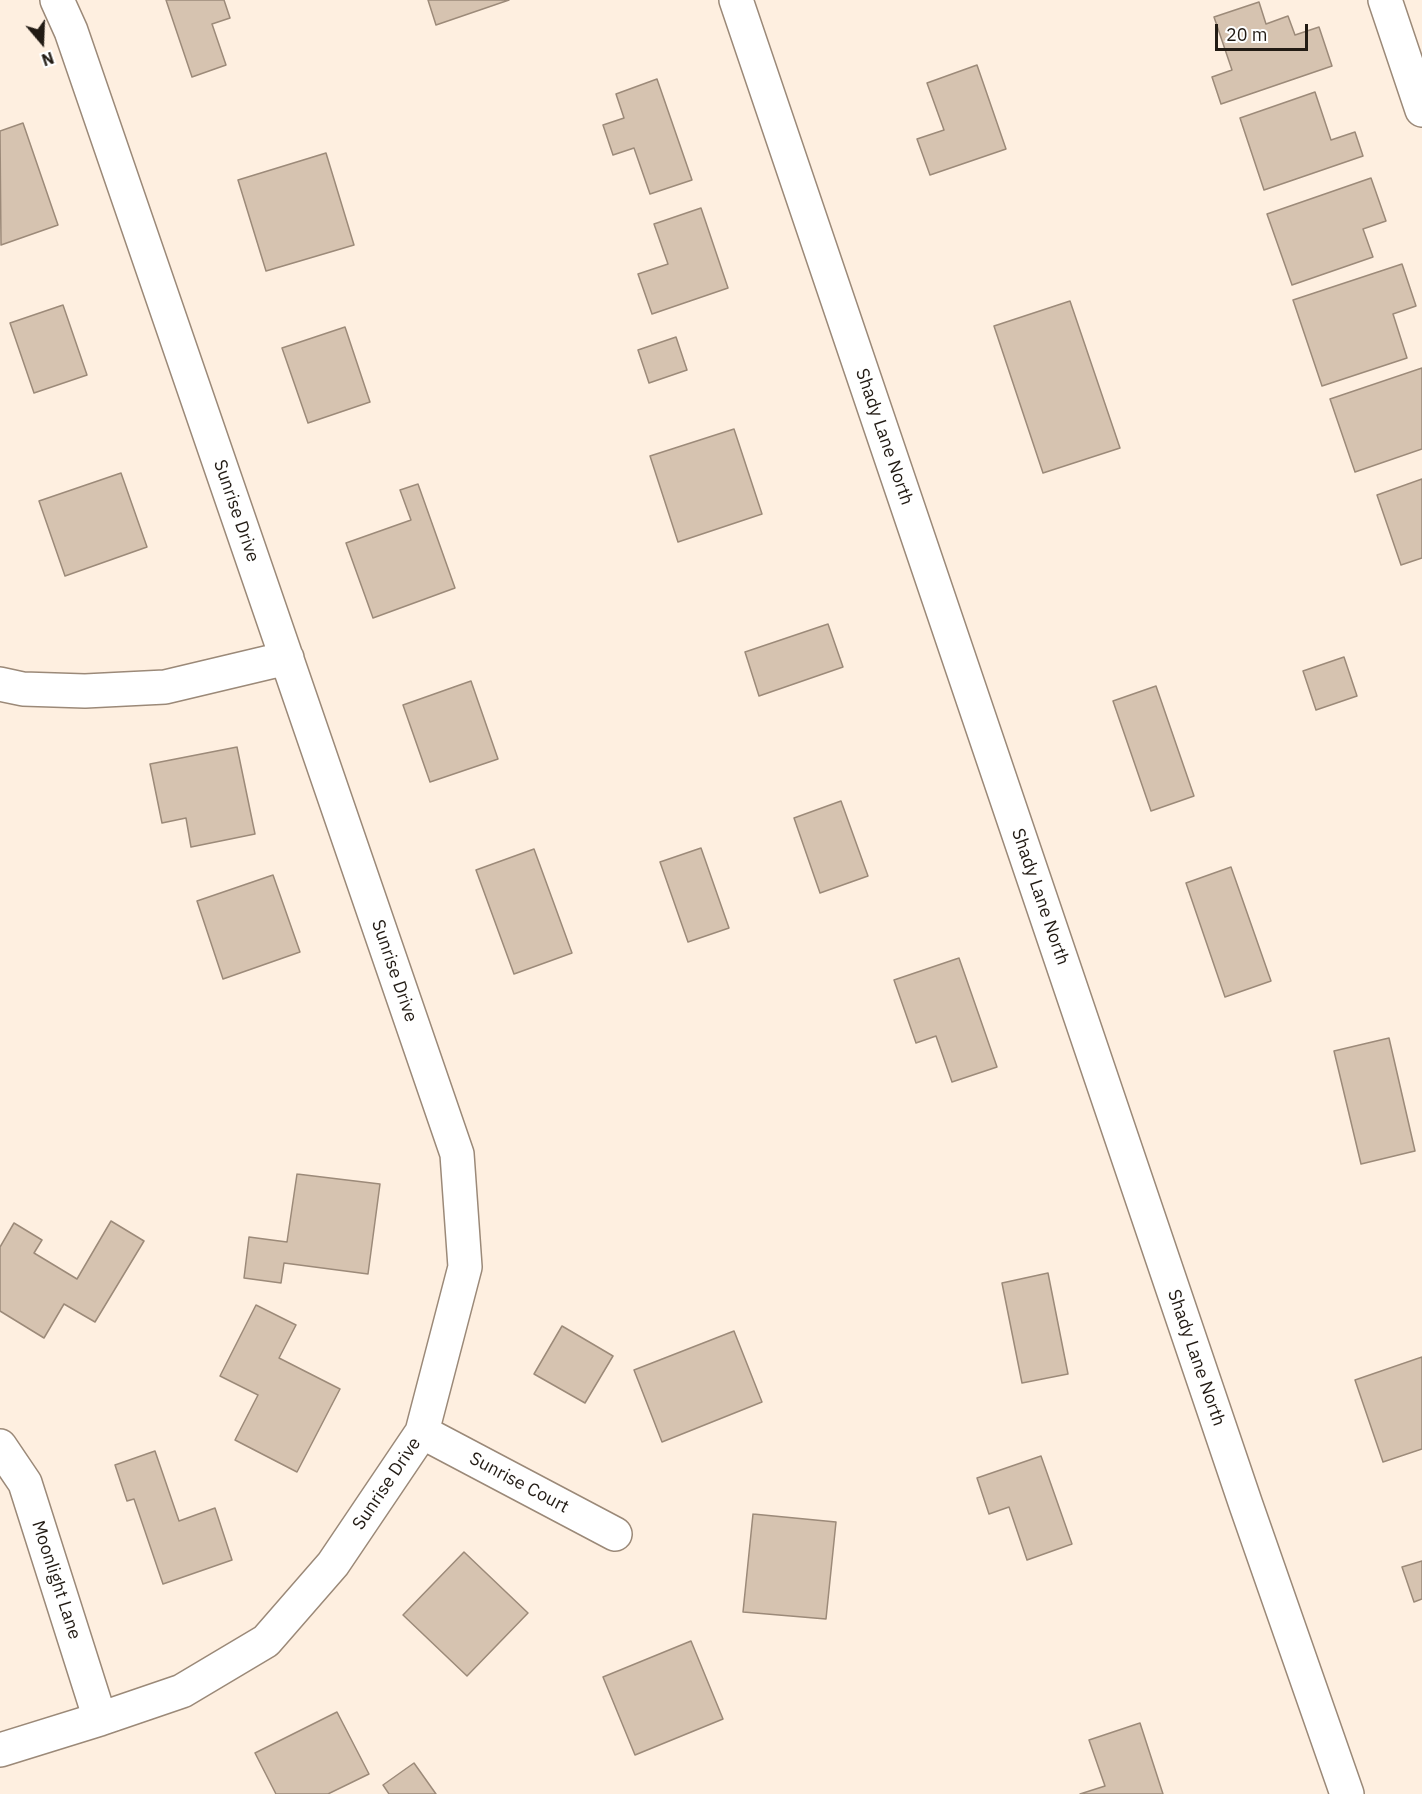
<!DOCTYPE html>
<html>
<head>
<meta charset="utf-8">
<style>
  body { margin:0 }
  #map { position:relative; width:1422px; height:1794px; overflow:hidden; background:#feefe0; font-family:"IBM Plex Sans",sans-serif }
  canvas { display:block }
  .north { position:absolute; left:12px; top:12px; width:60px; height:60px; -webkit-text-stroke:4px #fff; paint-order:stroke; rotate:161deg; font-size:16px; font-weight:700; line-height:24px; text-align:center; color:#221b14 }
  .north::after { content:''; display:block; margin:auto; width:21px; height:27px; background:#221b14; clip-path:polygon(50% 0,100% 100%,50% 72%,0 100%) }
  .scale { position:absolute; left:1215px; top:24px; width:93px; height:27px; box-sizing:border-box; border:3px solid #221b14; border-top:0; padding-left:8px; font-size:18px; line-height:21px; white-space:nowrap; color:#221b14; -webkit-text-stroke:4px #fff; paint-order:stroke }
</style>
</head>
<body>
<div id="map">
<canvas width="1422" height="1794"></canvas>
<div class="north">N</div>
<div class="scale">20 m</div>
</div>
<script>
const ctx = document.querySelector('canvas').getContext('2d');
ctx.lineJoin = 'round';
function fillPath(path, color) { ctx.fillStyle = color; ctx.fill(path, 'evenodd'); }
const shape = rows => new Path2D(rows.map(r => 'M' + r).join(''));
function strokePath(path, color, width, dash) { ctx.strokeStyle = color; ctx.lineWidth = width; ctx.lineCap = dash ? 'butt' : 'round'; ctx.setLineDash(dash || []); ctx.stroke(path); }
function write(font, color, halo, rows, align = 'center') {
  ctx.font = font + ' "IBM Plex Sans",sans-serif'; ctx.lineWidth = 4.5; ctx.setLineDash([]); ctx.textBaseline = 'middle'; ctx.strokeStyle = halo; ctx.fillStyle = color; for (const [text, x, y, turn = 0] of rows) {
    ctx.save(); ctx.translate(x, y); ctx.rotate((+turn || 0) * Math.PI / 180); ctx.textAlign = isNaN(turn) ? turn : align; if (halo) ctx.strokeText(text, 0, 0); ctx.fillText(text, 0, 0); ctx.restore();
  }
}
const building = shape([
  [166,0,224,0,230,18,212,24,226,65,192,77,166,0],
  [428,0,509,0,436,25,428,0],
  [1259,2,1266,24,1288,16,1295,35,1319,27,1332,66,1221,104,1212,77,1232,70,1214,17,1259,2],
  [977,65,1006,149,930,175,917,139,944,130,927,83,977,65],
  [657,79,692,180,650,194,634,148,613,155,603,125,624,118,616,94,657,79],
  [1315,92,1331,140,1355,132,1363,156,1264,190,1240,118,1315,92],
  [23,123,58,225,1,245,0,131,23,123],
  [326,153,354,245,266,271,238,180,326,153],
  [1371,178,1386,221,1363,229,1373,257,1292,285,1267,214,1371,178],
  [701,208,728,288,652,314,638,274,668,264,654,224,701,208],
  [1402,264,1416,306,1393,314,1407,358,1322,386,1293,300,1402,264],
  [1070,301,1120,448,1043,473,994,326,1070,301],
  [63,305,87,375,34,393,10,323,63,305],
  [345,327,370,402,308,423,282,348,345,327],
  [676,337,687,370,649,383,638,350,676,337],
  [1422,368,1422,449,1355,472,1330,399,1422,368],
  [734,429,762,514,678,542,650,456,734,429],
  [121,473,147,547,65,576,39,501,121,473],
  [1422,479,1422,558,1401,565,1377,495,1422,479],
  [418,484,455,588,373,618,346,543,411,520,400,490,418,484],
  [828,624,843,667,759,696,745,652,828,624],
  [1344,657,1357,696,1316,710,1303,671,1344,657],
  [471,681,498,759,430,782,403,705,471,681],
  [1156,686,1194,796,1151,811,1113,701,1156,686],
  [237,747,255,834,191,847,186,818,162,823,150,764,237,747],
  [841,801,868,876,820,893,794,818,841,801],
  [701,848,729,928,688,942,660,862,701,848],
  [534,849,572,953,514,974,476,870,534,849],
  [1231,867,1271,981,1225,997,1186,883,1231,867],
  [273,875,300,952,223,979,197,901,273,875],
  [959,958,997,1067,952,1082,936,1036,916,1043,894,980,959,958],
  [1389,1038,1415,1151,1361,1164,1334,1051,1389,1038],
  [297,1174,380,1184,368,1274,284,1263,281,1283,244,1278,249,1237,287,1242,297,1174],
  [111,1221,144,1241,95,1322,64,1304,44,1338,0,1311,0,1247,14,1223,42,1240,34,1253,77,1279,111,1221],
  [1048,1273,1068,1374,1022,1383,1002,1283,1048,1273],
  [256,1305,296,1325,279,1358,340,1389,297,1472,235,1440,258,1395,220,1376,256,1305],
  [562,1326,613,1356,585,1403,534,1374,562,1326],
  [734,1331,762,1402,662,1442,634,1370,734,1331],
  [1422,1357,1422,1449,1383,1462,1355,1380,1422,1357],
  [155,1451,179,1521,215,1508,232,1560,163,1584,134,1499,127,1501,115,1465,155,1451],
  [1041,1456,1072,1544,1027,1560,1009,1507,989,1514,977,1478,1041,1456],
  [753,1514,836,1522,826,1619,743,1612,753,1514],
  [464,1552,528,1613,467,1676,403,1615,464,1552],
  [1422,1561,1422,1599,1414,1602,1402,1567,1422,1561],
  [691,1641,723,1719,635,1755,603,1677,691,1641],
  [337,1712,369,1774,328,1794,276,1794,255,1753,337,1712],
  [1140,1723,1163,1794,1080,1794,1105,1786,1089,1740,1140,1723],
  [414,1763,436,1794,389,1794,383,1785,414,1763]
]);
fillPath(building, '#d6c3b0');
strokePath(building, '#9c8a79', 1.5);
const minor = shape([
  [736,0,1246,1505,1347,1794],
  [1385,0,1422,110],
  [0,684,23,689,85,691,165,687,287,658],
  [422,1432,615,1534],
  [0,1446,25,1483,100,1719],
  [0,1750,100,1719,182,1691,266,1641,333,1564,422,1432,465,1267,457,1154,71,31,57,0]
]);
strokePath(minor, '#9b8978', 36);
strokePath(minor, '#fff', 33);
write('18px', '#221b14', '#fff', [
  ["Shady Lane North",884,437,71],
  ["Sunrise Drive",236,511,71],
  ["Shady Lane North",1040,897,71],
  ["Sunrise Drive",394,971,71],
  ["Shady Lane North",1196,1358,71],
  ["Sunrise Court",519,1483,28],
  ["Sunrise Drive",387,1484,-56],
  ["Moonlight Lane",56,1580,72]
]);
</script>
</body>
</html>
